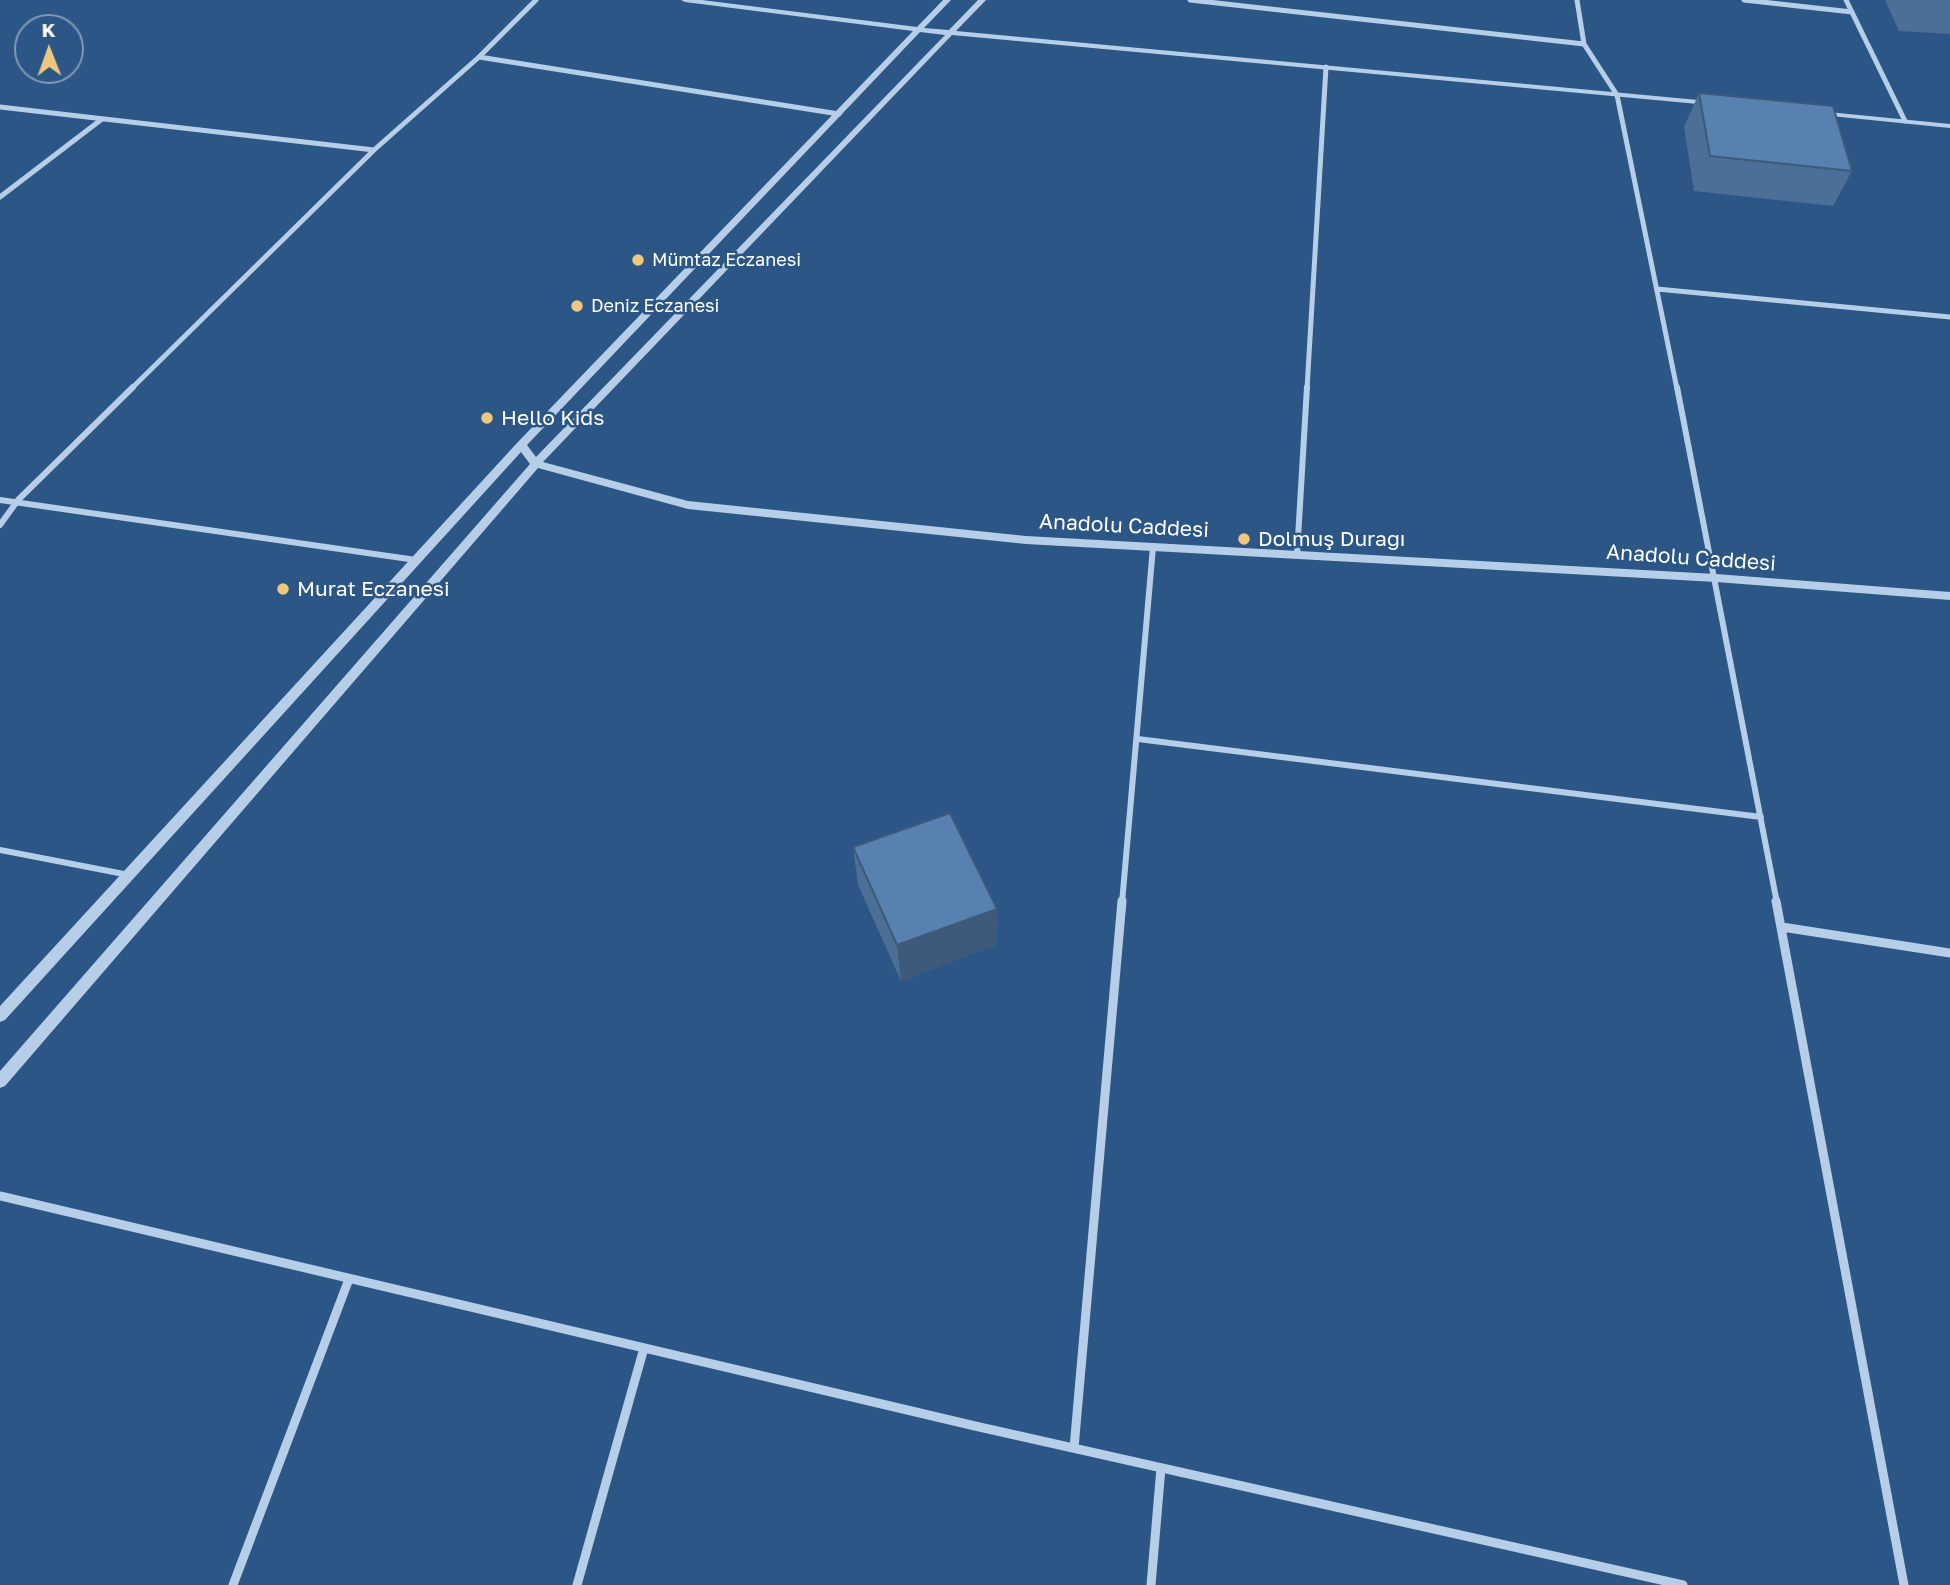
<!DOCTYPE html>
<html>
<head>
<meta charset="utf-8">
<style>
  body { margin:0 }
  #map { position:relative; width:1950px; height:1585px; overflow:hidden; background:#2b5685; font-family:"Golos Text",sans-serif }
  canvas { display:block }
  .north { position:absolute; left:14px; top:14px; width:70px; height:70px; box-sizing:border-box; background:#2b5685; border:2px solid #809ab6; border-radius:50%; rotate:359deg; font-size:19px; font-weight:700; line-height:28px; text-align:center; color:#fff }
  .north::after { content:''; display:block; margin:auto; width:24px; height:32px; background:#edc87e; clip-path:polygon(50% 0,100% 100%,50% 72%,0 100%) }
</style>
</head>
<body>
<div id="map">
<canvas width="1950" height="1585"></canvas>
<div class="north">K</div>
</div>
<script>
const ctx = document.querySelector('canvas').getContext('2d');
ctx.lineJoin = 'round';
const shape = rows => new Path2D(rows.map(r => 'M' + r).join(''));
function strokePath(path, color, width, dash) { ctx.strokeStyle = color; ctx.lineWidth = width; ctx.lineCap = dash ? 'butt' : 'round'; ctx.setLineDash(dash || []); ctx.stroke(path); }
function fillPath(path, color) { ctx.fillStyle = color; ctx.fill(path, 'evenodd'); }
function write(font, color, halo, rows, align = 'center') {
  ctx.font = font + ' "Golos Text",sans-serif'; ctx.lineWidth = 5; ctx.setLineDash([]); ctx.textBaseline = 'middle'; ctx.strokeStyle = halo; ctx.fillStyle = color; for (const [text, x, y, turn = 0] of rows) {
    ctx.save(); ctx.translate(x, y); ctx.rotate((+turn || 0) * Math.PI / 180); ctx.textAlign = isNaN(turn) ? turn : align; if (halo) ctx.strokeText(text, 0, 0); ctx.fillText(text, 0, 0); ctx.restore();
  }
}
strokePath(shape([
  [1190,0,1584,44],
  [1577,0,1584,44,1617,95,1677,389],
  [1744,0,1852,12],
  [1846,0,1905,121],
  [479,57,839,114],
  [0,107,374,150],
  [0,197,102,119],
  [1657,289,1950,317],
  [131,389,374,150,479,57,536,0],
  [1307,389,1326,67]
]), '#b6cee7', 5);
strokePath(shape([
  [1677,387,1777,903],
  [0,500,416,560],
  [0,525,18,500,133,387],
  [1297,555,1307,387],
  [1138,739,1761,817],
  [0,850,129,875],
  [1122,903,1153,547]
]), '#b6cee7', 6);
strokePath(shape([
  [1776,901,1904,1585],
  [1782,927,1950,953],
  [0,1196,975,1426,1683,1585],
  [1074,1448,1122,901],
  [233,1585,349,1279],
  [577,1585,644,1348],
  [1151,1585,1161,1468]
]), '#b6cee7', 9);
fillPath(shape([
  [681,0,702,0,917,27,943,0,951,0,924,28,949,30,978,0,986,0,956,31,1709,101,1713,103,1709,105,952,35,543,462,688,501,1026,536,1716,574,1950,592,1950,600,1716,582,1026,544,688,509,538,468,5,1086,0,1088,0,1071,530,464,521,452,5,1020,0,1022,0,1006,517,443,913,31,685,2,681,0],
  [920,32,945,35,536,457,527,445,920,32],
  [1818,111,1950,124,1950,128,1821,115,1817,113,1818,111]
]), '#b6cee7');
fillPath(shape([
  [1885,0,1950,0,1950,34,1899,31],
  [1699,93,1852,171,1833,206,1694,191,1684,127],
  [853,847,997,909,996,945,901,981,858,885]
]), '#4b6f96');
fillPath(shape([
  [997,909,996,945,901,981,897,945]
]), '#3d5a7a');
const building = shape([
  [1699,93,1833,106,1852,171,1710,156,1699,93],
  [950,813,997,909,897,945,853,847,950,813]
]);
fillPath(building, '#5781ae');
strokePath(building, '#3d5a7a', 2);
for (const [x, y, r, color] of [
  [638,260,7,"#edc87e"],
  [577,306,7,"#edc87e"],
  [487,418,7,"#edc87e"],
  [1244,539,7,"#edc87e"],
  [283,589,7,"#edc87e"]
]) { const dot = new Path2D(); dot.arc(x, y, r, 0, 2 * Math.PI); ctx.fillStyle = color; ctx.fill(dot); strokePath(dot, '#2b5685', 2.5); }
write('18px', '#fff', '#2b5685', [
  ["Mümtaz Eczanesi",652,260],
  ["Deniz Eczanesi",591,306]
], 'left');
write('21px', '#fff', '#2b5685', [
  ["Hello Kids",501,418],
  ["Dolmuş Durağı",1258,539],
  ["Murat Eczanesi",297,589]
], 'left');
write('21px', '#fff', '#2b5685', [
  ["Anadolu Caddesi",1124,526,3],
  ["Anadolu Caddesi",1691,558,4]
]);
</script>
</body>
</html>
